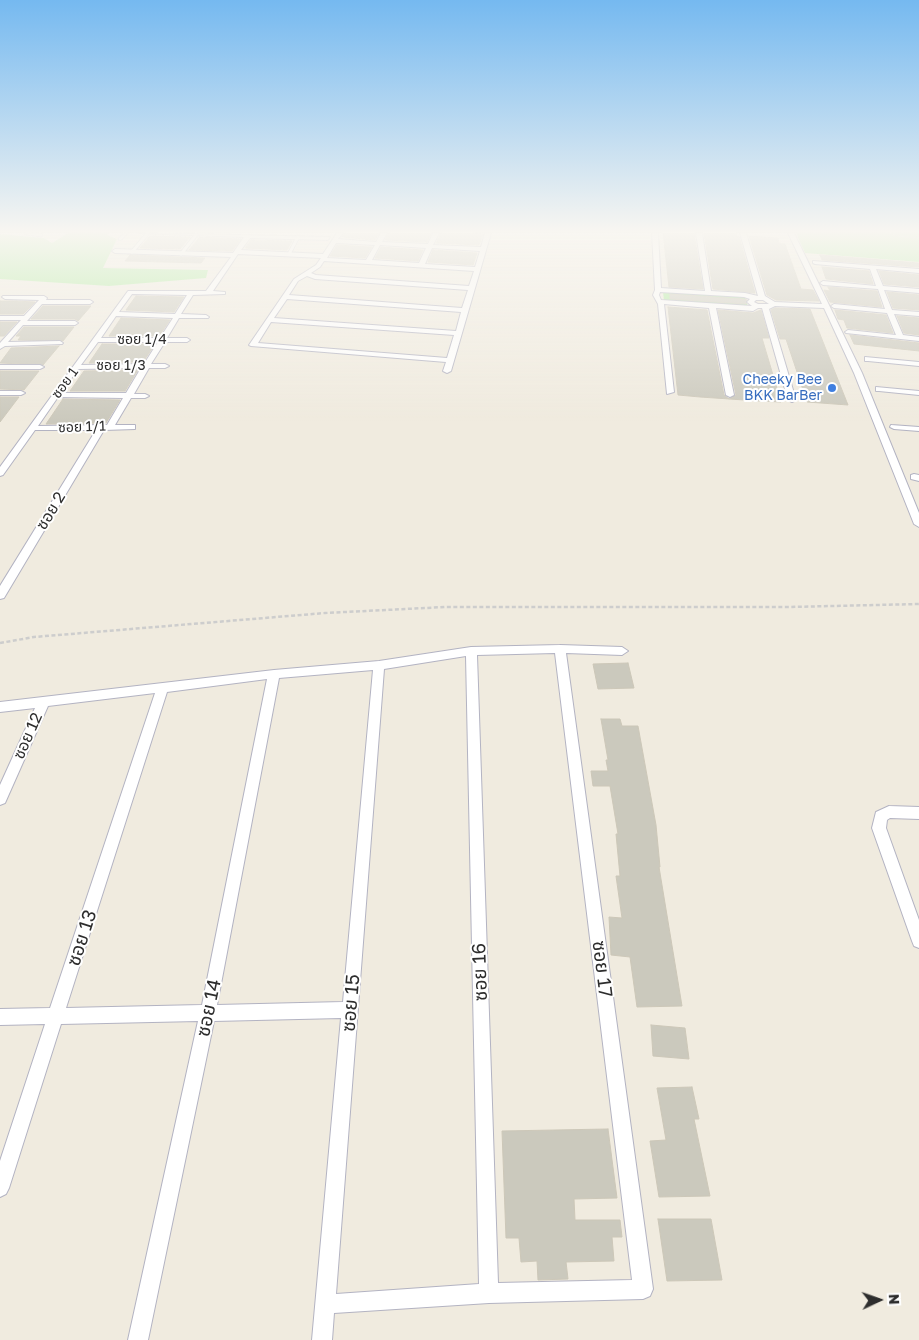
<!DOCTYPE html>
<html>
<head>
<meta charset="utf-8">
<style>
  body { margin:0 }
  #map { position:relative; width:919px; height:1340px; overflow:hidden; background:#f0ebdf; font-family:"Golos Text",sans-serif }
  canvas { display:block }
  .north { position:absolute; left:854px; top:1275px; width:50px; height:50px; -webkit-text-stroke:4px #fff; paint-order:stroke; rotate:87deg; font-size:14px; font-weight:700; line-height:20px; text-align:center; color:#2d2d2d }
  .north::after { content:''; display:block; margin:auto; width:18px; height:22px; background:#2d2d2d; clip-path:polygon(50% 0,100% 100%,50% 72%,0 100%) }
</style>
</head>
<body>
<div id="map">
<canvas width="919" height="1340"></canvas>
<div class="north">N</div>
</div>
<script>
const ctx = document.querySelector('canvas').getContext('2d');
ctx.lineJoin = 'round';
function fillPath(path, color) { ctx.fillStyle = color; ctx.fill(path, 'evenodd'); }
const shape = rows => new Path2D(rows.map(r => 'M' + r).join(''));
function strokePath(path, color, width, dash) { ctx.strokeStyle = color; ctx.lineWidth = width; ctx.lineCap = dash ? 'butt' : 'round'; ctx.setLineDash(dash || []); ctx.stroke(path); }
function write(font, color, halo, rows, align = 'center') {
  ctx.font = font + ' "Golos Text","Noto Sans Thai",sans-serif'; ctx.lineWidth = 4; ctx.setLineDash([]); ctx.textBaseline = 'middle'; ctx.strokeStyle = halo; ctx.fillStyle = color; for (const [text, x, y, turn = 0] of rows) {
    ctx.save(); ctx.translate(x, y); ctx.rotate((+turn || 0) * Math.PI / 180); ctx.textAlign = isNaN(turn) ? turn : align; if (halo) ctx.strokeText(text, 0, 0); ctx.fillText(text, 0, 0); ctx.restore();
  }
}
fillPath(shape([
  [68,233,109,233,107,235,117,239,103,268,208,270,206,278,109,286,0,279,0,234,44,238,52,243],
  [796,233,919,233,919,262,805,253],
  [663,292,745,297,748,307,664,301]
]), '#a9eb97');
const building = shape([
  [345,233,379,233,375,240,342,237,345,233],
  [389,233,431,233,427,242,385,240,389,233],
  [441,233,473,233,483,234,479,245,436,243,441,233],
  [663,233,694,233,703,289,669,287,663,233],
  [704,233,736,233,736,236,739,236,755,293,713,289,704,233],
  [150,236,190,237,180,249,140,248,150,236],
  [749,236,778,238,779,243,785,244,801,289,813,290,819,301,776,300,767,295,749,236],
  [199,238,199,237,241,239,232,251,189,250,199,238],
  [251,240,292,241,287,250,245,248,251,240],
  [337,245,372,247,365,258,330,256,337,245],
  [381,247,423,250,418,261,375,258,381,247],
  [433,250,477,253,473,265,428,262,433,250],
  [130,255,181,257,205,258,201,263,125,261,130,255],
  [820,255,919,263,919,267,822,260,820,255],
  [822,267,869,271,873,284,826,279,822,267],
  [879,271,919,275,919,287,884,284,879,271],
  [828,287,877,291,882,307,830,302,824,290,830,291,828,287],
  [887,292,919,295,919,310,893,308,887,292],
  [670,294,744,299,747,300,746,304,670,299,670,294],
  [136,296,184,297,174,312,126,310,136,296],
  [0,301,16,301,35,302,23,314,0,314,0,301],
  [43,306,91,306,78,321,75,319,31,319,43,306],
  [668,307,707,310,724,395,729,399,736,395,718,310,753,313,761,310,769,338,762,338,781,402,759,401,700,397,678,395,668,307],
  [775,308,810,309,848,405,807,402,786,339,780,339,771,310,775,308],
  [835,310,886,315,893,333,847,328,844,320,838,319,835,310],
  [897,316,919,318,919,335,904,333,897,316],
  [121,318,170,320,159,336,109,336,121,318],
  [0,322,17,322,4,336,0,336,0,322],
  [24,327,74,327,63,341,18,340,21,336,16,336,24,327],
  [850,335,919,343,919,351,854,344,850,335],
  [102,344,155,344,143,362,89,363,102,344],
  [59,346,43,365,0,363,11,348,59,346],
  [138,370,125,391,70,391,84,371,138,370],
  [0,371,39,371,24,390,0,389,0,371],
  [0,397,19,397,0,422,0,397],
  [63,399,120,400,106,423,46,424,63,399],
  [628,663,634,688,598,689,593,664,628,663],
  [601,719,620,719,622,726,638,726,656,825,660,867,659,867,682,1006,637,1007,630,957,611,955,609,917,622,918,616,876,620,876,616,834,618,834,610,786,593,786,591,771,608,771,606,760,608,760,601,719],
  [651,1025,685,1028,689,1059,653,1056,651,1025],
  [692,1087,699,1119,694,1119,710,1196,659,1197,650,1141,666,1140,657,1088,692,1087],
  [608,1129,617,1198,574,1199,575,1220,620,1220,622,1237,612,1237,614,1261,566,1262,568,1279,538,1280,537,1261,521,1262,519,1238,506,1238,502,1131,608,1129],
  [658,1219,711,1219,722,1280,667,1281,658,1219]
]);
fillPath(building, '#cbc9bd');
strokePath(building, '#ccc7b8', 1);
const lane = shape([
  [26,233,41,235],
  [120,239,126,233],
  [132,252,148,233],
  [181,254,196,235],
  [289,254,298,237]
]);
const street = shape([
  [139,233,330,237,328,240,250,238,241,250,323,254,337,233,343,233,338,239,376,242,381,233,387,233,382,242,428,244,433,233,439,233,433,245,481,247,485,233,491,233,451,371,447,373,443,371,446,362,251,346,249,345,294,279,316,265,321,258,238,254,213,291,225,292,225,294,193,295,181,314,206,315,209,317,208,318,179,318,167,338,187,338,190,340,187,342,165,342,151,364,165,364,169,366,165,368,149,368,134,394,145,394,149,396,145,398,131,398,115,425,135,425,135,429,104,430,4,598,0,599,0,586,96,430,35,430,3,475,0,476,0,467,128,291,206,291,231,257,115,253,112,251,115,249,233,253,244,237,139,233],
  [336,243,375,245,366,260,327,258,336,243],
  [380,245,426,248,419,263,372,260,380,245],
  [432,248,480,251,475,267,425,264,432,248],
  [324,261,368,264,474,271,469,286,316,275,311,273,320,267,324,261],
  [307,276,315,279,468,290,462,308,289,295,298,281,307,276],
  [132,294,187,295,175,314,119,312,132,294],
  [287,299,461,312,456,331,274,318,287,299],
  [116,316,173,318,160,338,101,338,116,316],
  [271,322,454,335,447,358,258,343,271,322],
  [98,342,158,342,144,364,81,365,98,342],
  [141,368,126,393,61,393,78,369,141,368],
  [58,397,123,398,107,425,38,426,58,397],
  [652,233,658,233,661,288,705,291,696,233,702,233,711,291,745,293,758,296,740,233,746,233,765,296,775,302,822,304,788,233,794,233,862,373,919,513,919,527,914,524,854,373,824,308,775,306,769,309,796,400,792,402,788,400,762,308,758,308,753,311,716,308,734,395,730,397,726,395,709,308,664,304,674,392,667,394,658,304,653,295,655,290,652,233],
  [660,292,744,297,750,299,747,302,752,306,661,300,659,295,660,292],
  [756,300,763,300,769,304,758,304,754,302,756,300],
  [813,261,919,269,919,273,876,269,883,286,919,289,919,293,884,290,892,310,919,312,919,316,894,314,903,335,919,337,919,341,846,333,845,332,848,330,896,335,887,313,834,308,831,306,834,304,885,309,878,289,823,285,820,283,823,281,876,286,870,269,815,264,813,263,813,261],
  [3,296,44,296,47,298,46,300,90,300,93,302,90,304,42,304,27,321,75,321,78,323,75,325,23,325,8,342,60,341,63,343,62,344,5,346,0,349,0,343,21,320,0,320,0,316,24,316,39,300,5,299,2,297,3,296],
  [865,357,919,362,919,366,868,361,865,361,865,357],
  [0,365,40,365,44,367,40,369,0,369,0,365],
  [876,387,919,391,919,395,879,391,876,391,876,387],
  [0,391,21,391,25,393,21,395,0,395,0,391],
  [891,425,919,427,919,431,894,429,890,427,891,425],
  [914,474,919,475,919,481,911,479,911,475,914,474],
  [560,645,622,647,628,651,622,655,566,653,653,1289,650,1296,643,1299,489,1303,334,1313,332,1340,312,1340,341,1018,214,1021,148,1340,128,1340,198,1021,61,1024,9,1188,6,1194,0,1197,0,1161,45,1024,0,1025,0,1009,50,1008,155,693,48,706,5,803,0,805,0,785,35,708,0,712,0,702,274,670,379,661,471,647,560,645],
  [555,653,632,1280,498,1283,477,655,555,653],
  [466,656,479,1284,336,1294,384,669,466,656],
  [373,670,343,1002,217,1005,279,678,373,670],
  [267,679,202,1005,66,1008,167,692,267,679],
  [889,806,919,807,919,819,890,818,887,820,886,828,919,920,919,948,914,946,912,941,872,828,876,812,889,806]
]);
strokePath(lane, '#b3b3c2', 4.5);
strokePath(street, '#b3b3c2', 2);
strokePath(shape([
  [890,233,898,236,919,238]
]), '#cdcdcd', 1, [2, 1]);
strokePath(shape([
  [0,643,34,637,325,613,445,607,788,607,919,604]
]), '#cdcdcd', 2.5, [4, 2.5]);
strokePath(lane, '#fff', 3);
fillPath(street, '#fff');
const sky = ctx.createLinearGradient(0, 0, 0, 421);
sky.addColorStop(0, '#75b9f0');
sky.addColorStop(0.55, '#f8f6f1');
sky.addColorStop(1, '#f8f6f100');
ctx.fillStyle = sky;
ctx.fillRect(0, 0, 919, 421);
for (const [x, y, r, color] of [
  [832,388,5,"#3f7fe0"]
]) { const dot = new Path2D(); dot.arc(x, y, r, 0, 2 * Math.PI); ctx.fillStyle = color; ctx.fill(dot); strokePath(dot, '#fff', 2); }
write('14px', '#2d2d2d', '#fff', [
  ["ซอย 1/4",142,340],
  ["ซอย 1/3",121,366],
  ["ซอย 1",65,383,-54],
  ["ซอย 1/1",82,427,-2]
]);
write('14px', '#366cbe', '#fff', [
  ["Cheeky Bee",822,380],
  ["BKK BarBer",822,396]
], 'right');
write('16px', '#2d2d2d', '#fff', [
  ["ซอย 2",51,511,-59],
  ["ซอย 12",28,736,-66]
]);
write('19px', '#2d2d2d', '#fff', [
  ["ซอย 13",82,938,-72],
  ["ซอย 17",602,969,83],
  ["ซอย 16",480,972,-92],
  ["ซอย 15",351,1003,-85],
  ["ซอย 14",209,1008,-78]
]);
</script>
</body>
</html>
